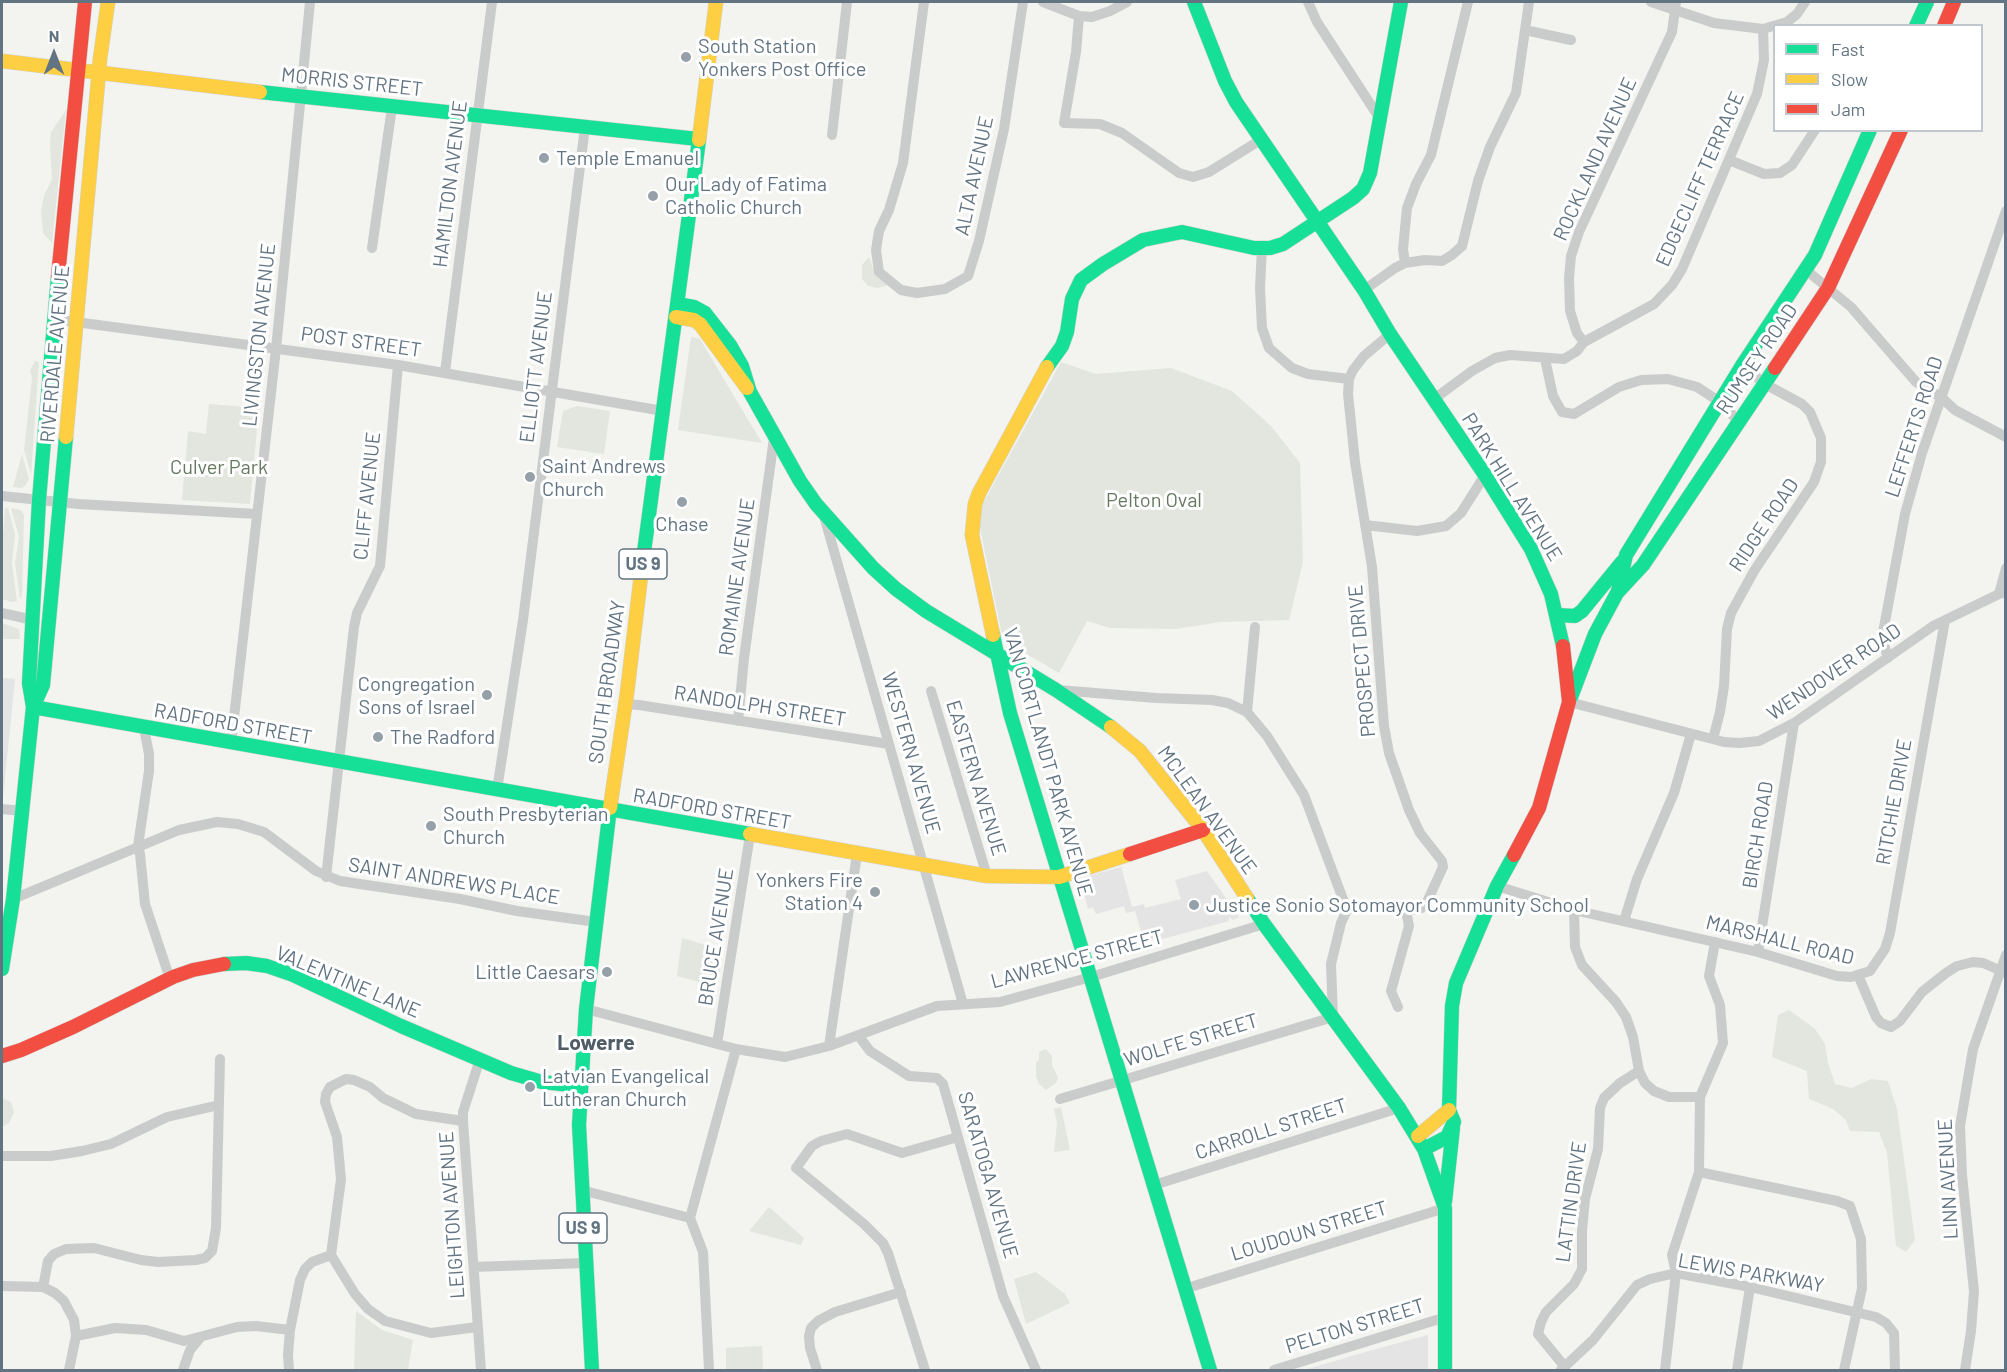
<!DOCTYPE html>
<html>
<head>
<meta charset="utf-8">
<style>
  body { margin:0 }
  #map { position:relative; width:2007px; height:1372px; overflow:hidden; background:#f3f3f0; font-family:Barlow,sans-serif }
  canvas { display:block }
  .frame { position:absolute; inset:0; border:3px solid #627482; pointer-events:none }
  .legend { position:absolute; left:1773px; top:24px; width:210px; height:108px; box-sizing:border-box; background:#fff; border:2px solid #c0c7cd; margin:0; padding:8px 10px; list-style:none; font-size:18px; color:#627482 }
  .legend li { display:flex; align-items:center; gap:12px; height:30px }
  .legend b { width:30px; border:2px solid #c0c7cd }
  .north { position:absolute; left:24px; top:24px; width:60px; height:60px; -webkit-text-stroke:4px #fff; paint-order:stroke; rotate:0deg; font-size:16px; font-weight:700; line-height:24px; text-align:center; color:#627482 }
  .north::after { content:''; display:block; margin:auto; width:21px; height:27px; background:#627482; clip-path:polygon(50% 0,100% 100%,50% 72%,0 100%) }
</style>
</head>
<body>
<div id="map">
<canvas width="2007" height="1372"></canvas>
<div class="frame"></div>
<ul class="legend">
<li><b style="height:8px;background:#16e098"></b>Fast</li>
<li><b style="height:8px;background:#ffcf43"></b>Slow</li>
<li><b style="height:8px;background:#f24e42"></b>Jam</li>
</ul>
<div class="north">N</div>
</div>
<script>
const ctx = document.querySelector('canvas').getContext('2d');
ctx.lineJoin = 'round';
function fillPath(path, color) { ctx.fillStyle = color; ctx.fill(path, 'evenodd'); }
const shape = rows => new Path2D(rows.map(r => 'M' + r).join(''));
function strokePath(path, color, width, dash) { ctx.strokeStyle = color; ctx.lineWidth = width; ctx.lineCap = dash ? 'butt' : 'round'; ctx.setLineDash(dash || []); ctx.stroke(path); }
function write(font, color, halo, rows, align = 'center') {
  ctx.font = font + ' Barlow,sans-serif'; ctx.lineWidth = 6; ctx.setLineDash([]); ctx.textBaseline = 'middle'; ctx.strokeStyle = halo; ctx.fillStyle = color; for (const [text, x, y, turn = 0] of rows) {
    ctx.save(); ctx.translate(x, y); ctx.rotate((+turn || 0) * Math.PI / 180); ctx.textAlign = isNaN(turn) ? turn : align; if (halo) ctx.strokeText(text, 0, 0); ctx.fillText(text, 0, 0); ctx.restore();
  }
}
fillPath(shape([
  [2,678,15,679,3,798,2,798],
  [1121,867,1132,907,1144,904,1145,908,1181,899,1175,880,1207,871,1239,917,1233,920,1229,917,1229,921,1159,940,1158,938,1144,941,1135,911,1126,913,1124,906,1096,914,1093,907,1088,909,1080,878],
  [1428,1335,1428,1370,1304,1370,1376,1349]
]), '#e3e4e3');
fillPath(shape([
  [66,110,52,243,43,233,41,211,44,196,52,179,50,142,51,132],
  [869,257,873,268,888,285,878,288,868,286,862,279,862,265],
  [691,337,700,339,762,443,678,430],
  [35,361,39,362,31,475,24,450,32,378,30,370],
  [1061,362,1096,374,1171,368,1232,391,1271,426,1300,463,1303,562,1289,620,1220,622,1176,629,1110,628,1087,621,1059,673,1006,642,1002,635,981,533,979,523,982,505],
  [209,404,259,408,250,504,182,500,188,431,206,434],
  [577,406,610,411,604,454,557,447,563,411],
  [22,454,29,479,25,486,21,488,13,487],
  [5,508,8,508,15,534,12,564,17,601,12,602,2,599,2,549],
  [11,508,21,510,24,515,22,596,20,599,15,563,19,537],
  [2,623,19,629,20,639,2,639],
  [682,938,723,950,717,987,677,976],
  [1789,1010,1815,1029,1825,1044,1828,1063,1835,1084,1852,1088,1871,1079,1888,1081,1897,1109,1915,1240,1906,1252,1896,1246,1887,1153,1879,1132,1850,1131,1846,1120,1833,1109,1809,1099,1807,1071,1772,1057,1778,1015],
  [1046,1049,1052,1056,1052,1065,1058,1078,1056,1083,1046,1090,1039,1084,1036,1076,1036,1063,1039,1060,1039,1052],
  [2,1098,11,1102,14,1113,9,1123,2,1127],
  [1061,1107,1070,1150,1054,1152,1057,1123,1054,1109],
  [769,1207,804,1238,801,1245,749,1231],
  [1036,1272,1065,1294,1070,1303,1026,1324,1014,1279],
  [356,1311,382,1330,413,1340,408,1370,354,1370],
  [762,1346,763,1370,726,1370,726,1348]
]), '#e2e6de');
const fast = shape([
  [1194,2,1225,81,1236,102,1364,290,1390,334,1485,475,1531,549,1551,594,1563,646],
  [1916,26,1927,2],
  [260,92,698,139],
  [678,304,694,307,705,313,730,345,742,366,750,392,800,481,816,504,873,568,896,589,926,611,1056,690,1111,727],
  [1047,367,1062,346,1067,332,1072,299,1081,280,1103,264,1143,240,1182,232,1254,248,1270,248,1283,244,1353,198,1363,189,1370,173,1401,2],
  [642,567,699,140],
  [1618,591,1626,555,1743,364,1815,255,1870,130],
  [1557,615,1575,616,1582,611,1622,562],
  [993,635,1010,713,1210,1370],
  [1571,697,1595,634,1617,593,1643,565,1775,368],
  [33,707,750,834],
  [33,707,29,683,39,500,58,276],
  [1247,898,1264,924,1399,1108,1424,1149,1445,1208,1445,1370],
  [224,964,246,963,267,966,293,975,401,1026,511,1073,542,1082,580,1086],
  [2,969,13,899,33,707,43,685,66,437],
  [1424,1149,1447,1137,1454,1122,1449,1110,1452,1006,1456,983,1497,886,1514,855],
  [1445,1202,1453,1128],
  [592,1370,579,1125,586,1009,610,808]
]);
const slow = shape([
  [2,61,260,92],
  [699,140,716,2],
  [676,317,694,320,700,324,747,388],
  [66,437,100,59,108,2],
  [993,635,972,535,975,504,979,493,1047,367],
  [1111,727,1140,751,1203,830,1247,898],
  [610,808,627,693,642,567],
  [750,834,987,876,1059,877,1130,854],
  [1418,1136,1449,1110]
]);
const jam = shape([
  [1944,26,1954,2],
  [58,276,85,2],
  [1775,368,1828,288,1901,130],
  [1130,854,1203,830],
  [1514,855,1539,808,1569,702,1563,646],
  [2,1056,21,1050,73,1027,173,977,193,970,224,964]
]);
strokePath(fast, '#cfd1d0', 15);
strokePath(slow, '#cfd1d0', 15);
strokePath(jam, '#cfd1d0', 15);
strokePath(shape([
  [924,2,903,163,889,210,879,231,876,250,879,272,901,290,917,293,945,289,968,276,979,241,1004,129,1023,2],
  [1043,2,1079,16,1092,17,1110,11,1127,2],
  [1308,2,1317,22,1380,119],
  [1651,2,1714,23,1763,29,1787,22,1797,14,1805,2],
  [1079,16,1076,52,1064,123,1100,124,1122,133,1179,173,1193,177,1209,172,1262,139],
  [1525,30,1571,40],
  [832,135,847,2],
  [1729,160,1764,174,1780,173,1792,165,1815,130],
  [372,248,392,107],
  [1262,248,1260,288,1262,328,1269,348,1292,368,1308,374,1349,379],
  [1405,263,1403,249,1407,208,1416,184,1431,155,1468,2],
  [1806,270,1851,307,1916,382,1942,398,1955,410,2006,437],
  [1364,290,1395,268,1405,263,1425,260,1442,261,1452,255,1462,246,1478,181,1490,147,1516,93,1529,2],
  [53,319,398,365,663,411],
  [1584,342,1577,333,1570,311,1569,278,1571,256,1579,232,1672,32,1676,2],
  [1545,359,1553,396,1562,412,1574,414,1619,387,1641,380,1668,379,1697,387,1720,402,1738,421],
  [445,372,492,2],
  [1434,399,1472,371,1495,358,1510,355,1564,359,1577,351,1584,342,1654,304,1672,285,1682,269,1757,94,1764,60,1763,29],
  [2,496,78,504,257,514],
  [824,516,963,1004],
  [1365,525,1417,531,1446,526,1461,513,1485,475],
  [1999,594,2006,568],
  [2,613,33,620],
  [1888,658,1882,638,1905,514,1922,453,2006,211],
  [1059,690,1156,698,1212,700,1228,703,1247,712,1267,736,1304,795,1347,910,1341,923,1331,964,1333,1017,1060,1099],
  [931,691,987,876],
  [1569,702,1724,742,1739,743,1759,741,1794,723,1933,626,1999,594,2006,592],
  [626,704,639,705,889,744],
  [1247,712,1255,627],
  [738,721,744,658,774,438],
  [144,728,149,754,149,771,138,846,140,854,145,904,170,979],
  [1713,739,1720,712,1724,686,1727,629,1731,613,1754,571,1814,482,1821,462,1821,438,1810,412,1802,404,1763,383,1743,364],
  [231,744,276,349,310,2],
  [497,790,523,620,585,127],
  [2,809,22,811],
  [326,877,354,627,357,613,380,566,398,365],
  [1497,886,1574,910,1758,952,1837,976,1851,977,1870,971,1885,949,1890,933,1945,620],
  [13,899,179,830,217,822,238,824,264,832,316,871,340,881,460,899,517,911,596,922],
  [1347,910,1357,906,1369,905,1383,906,1406,911,1421,908,1426,904,1443,867,1442,861,1420,833,1409,810,1389,753,1384,726,1372,567,1355,462,1348,394,1349,379,1353,370,1364,356,1390,334],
  [1574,910,1575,947,1582,965,1616,1002,1626,1017,1633,1037,1639,1071,1645,1083,1654,1091,1669,1097,1700,1097],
  [1624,921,1637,879,1674,793,1691,734],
  [1758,952,1794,723],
  [1858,975,1876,1017,1881,1023,1891,1027,1900,1021,1922,992,1946,973,1957,966,1973,962,1983,963,2004,972],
  [1398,1007,1391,991,1409,926,1406,911],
  [586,1009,736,1049,785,1057,829,1046,937,1006,1000,1002,1091,977,1264,924],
  [858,1035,870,1051,909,1076,937,1078,943,1084,1003,1296,1036,1370],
  [717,1044,750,835],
  [829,1046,857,854],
  [480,1059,463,1112,463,1121,481,1370],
  [463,1121,416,1114,383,1098,370,1087,354,1080,346,1079,330,1087,326,1094,325,1102,337,1137,341,1179,331,1255,355,1294,368,1309,385,1321,431,1333,477,1327],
  [2,1156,51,1156,82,1151,111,1144,167,1117,219,1105],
  [1699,1172,1837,1201,1850,1206,1861,1239,1862,1288,1844,1370],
  [1154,1185,1399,1108],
  [581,1190,690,1218],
  [474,1267,585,1263],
  [2,1286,43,1287,55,1293,64,1301,74,1320,76,1336,69,1370],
  [43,1287,48,1261,54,1254,66,1249,94,1248,141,1260,158,1262,196,1260,205,1258,212,1251,216,1228,220,1059],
  [1184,1289,1445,1208],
  [76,1336,115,1328,146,1330,184,1341,237,1327,256,1326,290,1330],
  [1565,1367,1538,1334,1541,1322,1546,1312,1574,1284,1582,1269,1582,1231,1585,1199,1598,1149,1600,1108,1604,1098,1620,1083,1639,1071],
  [183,1370,190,1350,200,1338],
  [289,1370,288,1355,290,1330,300,1280,305,1269,312,1262,331,1255],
  [709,1370,703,1252,690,1218,736,1049],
  [817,1370,810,1348,809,1336,811,1328,818,1321,835,1312,901,1292],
  [925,1370,888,1253,883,1243,864,1224,796,1168,812,1146,821,1141,847,1134,902,1153,958,1137],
  [1274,1370,1446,1317],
  [1561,1370,1593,1340,1637,1285,1650,1279,1676,1273,1750,1287,1876,1317,1886,1323,1894,1333,1895,1370],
  [1665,1370,1676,1273,1672,1255,1699,1172,1700,1097,1723,1043,1720,1005,1709,976,1715,942],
  [1737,1370,1750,1287],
  [1965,1370,1971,1331,1974,1291,1962,1175,1960,1126,1973,1049,2006,955]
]), '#cacccc', 10);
strokePath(fast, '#16e098', 14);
strokePath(slow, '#ffcf43', 14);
strokePath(jam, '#f24e42', 14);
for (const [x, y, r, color] of [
  [686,57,6,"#95a0a8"],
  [544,158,6,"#95a0a8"],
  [653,196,6,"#95a0a8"],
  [530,477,6,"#95a0a8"],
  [682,502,6,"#95a0a8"],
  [487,695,6,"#95a0a8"],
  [378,737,6,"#95a0a8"],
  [431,826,6,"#95a0a8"],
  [875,892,6,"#95a0a8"],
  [1194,905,6,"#95a0a8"],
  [607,972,6,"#95a0a8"],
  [530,1087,6,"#95a0a8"]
]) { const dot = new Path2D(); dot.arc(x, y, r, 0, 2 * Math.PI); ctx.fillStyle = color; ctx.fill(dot); strokePath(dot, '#fff', 2); }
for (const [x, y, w] of [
  [643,564,48],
  [583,1228,48]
]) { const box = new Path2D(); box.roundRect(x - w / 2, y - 15, w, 30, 4.5); ctx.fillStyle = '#fff'; ctx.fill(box); strokePath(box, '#627482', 1.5); }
write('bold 18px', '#627482', null, [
  ["US 9",643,564],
  ["US 9",583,1228]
]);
write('20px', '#627482', '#fff', [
  ["South Station",698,46],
  ["Yonkers Post Office",698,69],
  ["Temple Emanuel",556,158],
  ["Our Lady of Fatima",665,184],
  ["Catholic Church",665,207],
  ["Saint Andrews",542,466],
  ["Church",542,489],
  ["Chase",682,524,"center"],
  ["Congregation",475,684,"right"],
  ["Sons of Israel",475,707,"right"],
  ["The Radford",390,737],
  ["South Presbyterian",443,814],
  ["Church",443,837],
  ["Yonkers Fire",863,880,"right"],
  ["Station 4",863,903,"right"],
  ["Justice Sonio Sotomayor Community School",1206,905],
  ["Little Caesars",595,972,"right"],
  ["Latvian Evangelical",542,1076],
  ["Lutheran Church",542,1099]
], 'left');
write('20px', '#627482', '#fff', [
  ["MORRIS STREET",352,82,6],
  ["ROCKLAND AVENUE",1595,159,-66],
  ["ALTA AVENUE",974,176,-78],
  ["EDGECLIFF TERRACE",1700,179,-66],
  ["HAMILTON AVENUE",450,184,-83],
  ["LIVINGSTON AVENUE",259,335,-84],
  ["POST STREET",361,342,8],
  ["RIVERDALE AVENUE",55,354,-85],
  ["RUMSEY ROAD",1757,359,-56],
  ["ELLIOTT AVENUE",536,367,-83],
  ["LEFFERTS ROAD",1914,427,-72],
  ["PARK HILL AVENUE",1512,487,58],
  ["CLIFF AVENUE",367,496,-84],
  ["RIDGE ROAD",1764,525,-56],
  ["ROMAINE AVENUE",737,577,-82],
  ["PROSPECT DRIVE",1362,661,-95],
  ["WENDOVER ROAD",1834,672,-34],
  ["SOUTH BROADWAY",607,682,-82],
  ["RANDOLPH STREET",760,706,9],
  ["RADFORD STREET",233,724,10],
  ["WESTERN AVENUE",911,753,74],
  ["VAN CORTLANDT PARK AVENUE",1048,762,74],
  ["EASTERN AVENUE",976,778,73],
  ["RITCHIE DRIVE",1894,802,-80],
  ["RADFORD STREET",712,809,10],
  ["MCLEAN AVENUE",1207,810,54],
  ["BIRCH ROAD",1758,835,-81],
  ["SAINT ANDREWS PLACE",454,881,9],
  ["BRUCE AVENUE",716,937,-81],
  ["MARSHALL ROAD",1780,940,14],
  ["LAWRENCE STREET",1077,959,-15],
  ["VALENTINE LANE",348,982,23],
  ["WOLFE STREET",1191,1040,-17],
  ["CARROLL STREET",1271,1129,-18],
  ["SARATOGA AVENUE",988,1175,74],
  ["LINN AVENUE",1948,1179,-93],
  ["LATTIN DRIVE",1571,1202,-82],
  ["LEIGHTON AVENUE",452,1215,-94],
  ["LOUDOUN STREET",1309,1231,-17],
  ["LEWIS PARKWAY",1751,1273,10],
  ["PELTON STREET",1355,1326,-17]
]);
write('20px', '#667961', '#fff', [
  ["Culver Park",219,467],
  ["Pelton Oval",1154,500]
]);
write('bold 21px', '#505d67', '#fff', [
  ["Lowerre",596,1043]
]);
</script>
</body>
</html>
